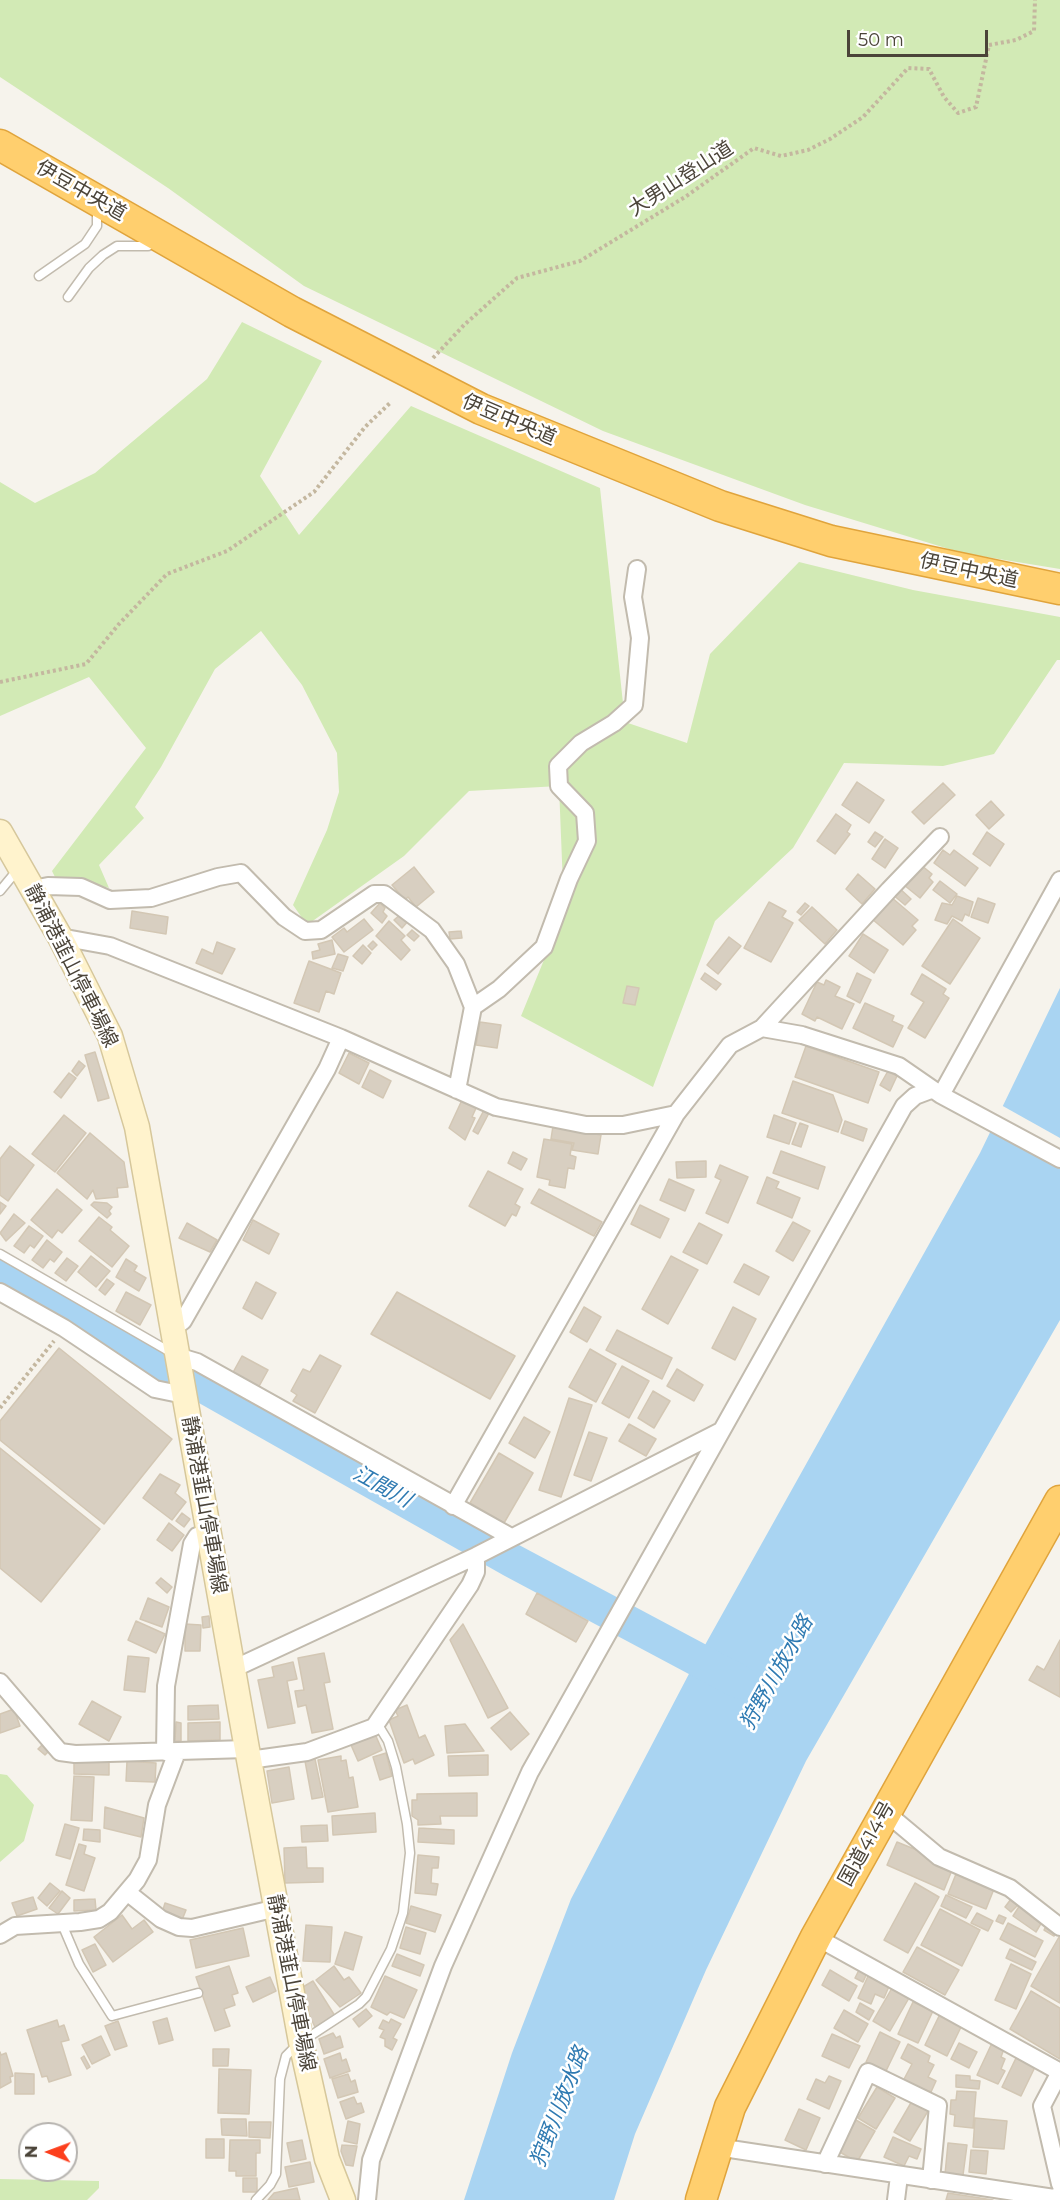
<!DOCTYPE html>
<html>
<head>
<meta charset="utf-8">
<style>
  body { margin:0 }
  #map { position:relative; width:1060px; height:2200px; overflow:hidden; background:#f6f3ec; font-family:Montserrat,sans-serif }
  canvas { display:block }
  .north { position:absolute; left:18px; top:2122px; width:60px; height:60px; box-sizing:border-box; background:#fff; border:2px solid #b7b4b0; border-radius:50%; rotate:271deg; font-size:16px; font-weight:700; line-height:24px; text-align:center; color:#4b4439 }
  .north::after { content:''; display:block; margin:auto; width:21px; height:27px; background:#fc3f1d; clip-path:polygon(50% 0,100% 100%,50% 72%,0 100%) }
  .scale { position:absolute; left:847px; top:30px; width:141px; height:27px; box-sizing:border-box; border:3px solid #4b4439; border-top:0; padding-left:8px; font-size:18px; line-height:21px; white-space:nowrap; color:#4b4439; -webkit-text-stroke:4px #fff; paint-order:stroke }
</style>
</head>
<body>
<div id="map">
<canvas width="1060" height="2200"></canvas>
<div class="north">N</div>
<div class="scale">50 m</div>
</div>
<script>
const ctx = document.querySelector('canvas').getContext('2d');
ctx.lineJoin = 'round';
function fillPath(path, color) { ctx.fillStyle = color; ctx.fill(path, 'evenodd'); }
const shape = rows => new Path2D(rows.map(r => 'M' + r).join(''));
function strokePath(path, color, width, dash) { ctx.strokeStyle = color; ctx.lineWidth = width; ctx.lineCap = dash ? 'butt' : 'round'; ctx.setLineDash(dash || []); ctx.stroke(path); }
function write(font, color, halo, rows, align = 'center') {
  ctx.font = font + ' Montserrat,"Noto Sans JP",sans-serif'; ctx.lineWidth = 5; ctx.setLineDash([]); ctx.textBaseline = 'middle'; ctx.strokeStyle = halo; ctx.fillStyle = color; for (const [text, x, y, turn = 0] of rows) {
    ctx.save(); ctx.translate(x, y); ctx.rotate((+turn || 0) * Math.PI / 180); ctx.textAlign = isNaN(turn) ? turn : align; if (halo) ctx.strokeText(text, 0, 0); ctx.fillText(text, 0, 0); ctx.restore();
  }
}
fillPath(shape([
  [0,0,1060,0,1060,569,962,553,805,505,603,431,304,286,168,188,0,77],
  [242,322,322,361,260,476,299,535,411,406,600,488,625,722,687,743,710,654,799,562,913,590,1060,617,1060,660,1057,660,994,754,943,766,844,763,793,848,715,921,653,1087,521,1016,564,911,559,786,469,791,404,856,307,925,293,905,327,830,339,792,337,753,302,685,261,631,215,669,161,767,135,807,144,818,99,865,109,888,80,880,55,877,52,871,146,748,89,677,0,716,0,482,35,503,95,473,207,379],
  [0,1774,7,1775,34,1805,24,1841,0,1862],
  [0,2179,99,2181,99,2188,87,2200,0,2200]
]), '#d2eab5');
fillPath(shape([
  [1060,988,1060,1320,806,1761,706,1970,635,2134,614,2200,464,2200,512,2053,571,1899,691,1670,980,1153]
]), '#a9d4f2');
fillPath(shape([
  [1001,1105,1060,1138,1060,1169,989,1129]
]), '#f6f3ec');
strokePath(shape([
  [0,1271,511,1560,740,1682]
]), '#a9d4f2', 34);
const building = shape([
  [857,782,884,800,869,823,842,805,857,782],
  [943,783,955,795,924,824,912,812,943,783],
  [991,801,1004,815,989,829,976,815,991,801],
  [836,814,851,825,847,832,850,834,835,854,817,841,836,814],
  [875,832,883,837,875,847,868,842,875,832],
  [987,832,1004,844,990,866,973,854,987,832],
  [885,839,898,848,885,868,872,859,885,839],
  [943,850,950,855,954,850,978,868,965,886,934,863,943,850],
  [921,865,932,874,929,878,933,882,920,898,904,885,921,865],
  [414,867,434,892,416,907,408,897,405,900,392,885,414,867],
  [858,874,875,889,862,904,846,889,858,874],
  [940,881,957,894,950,903,933,890,940,881],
  [898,887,911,899,905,905,892,894,898,887],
  [957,896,973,902,969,916,965,914,962,921,952,916,947,924,935,920,942,903,952,905,957,896],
  [891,897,918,920,912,926,916,930,903,945,872,919,891,897],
  [978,898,995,904,988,923,971,917,978,898],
  [769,902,786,911,782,917,793,923,771,962,744,948,769,902],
  [380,903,385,908,383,912,387,916,382,923,371,913,380,903],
  [805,903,809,906,801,915,797,912,805,903],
  [812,907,837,930,825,944,799,920,812,907],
  [132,911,168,917,166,934,130,928,132,911],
  [402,913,409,920,402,928,394,920,402,913],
  [364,919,373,930,344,952,332,937,344,928,347,932,364,919],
  [953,919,980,938,950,984,922,966,953,919],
  [389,921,405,936,401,940,410,950,401,960,376,936,389,921],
  [412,930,419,936,414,941,407,935,412,930],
  [461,931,462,938,450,939,449,932,461,931],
  [863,934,888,950,874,973,849,956,863,934],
  [729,937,741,946,718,974,707,965,729,937],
  [332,940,335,954,313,959,312,952,320,950,318,944,332,940],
  [373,941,377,945,372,950,368,946,373,941],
  [217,942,235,949,222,974,196,963,202,949,213,954,217,942],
  [363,945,371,953,362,964,353,956,363,945],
  [338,954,348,957,343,971,332,968,338,954],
  [309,961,341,973,334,994,326,991,319,1012,294,1003,309,961],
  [705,973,721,984,716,990,701,979,705,973],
  [857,973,871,980,860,1003,847,996,857,973],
  [922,974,946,989,943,994,949,998,925,1038,908,1028,924,1002,911,994,922,974],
  [826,980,840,987,835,996,854,1004,842,1029,817,1017,815,1021,802,1014,817,982,824,985,826,980],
  [627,986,639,988,635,1005,623,1003,627,986],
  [865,1003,894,1016,892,1021,903,1026,893,1047,853,1028,865,1003],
  [480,1022,501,1025,497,1048,476,1045,480,1022],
  [806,1046,879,1072,868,1103,795,1077,806,1046],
  [95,1052,109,1098,98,1101,85,1055,95,1052],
  [349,1053,369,1063,359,1084,339,1073,349,1053],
  [79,1061,85,1066,77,1076,72,1071,79,1061],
  [370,1070,391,1081,383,1098,362,1087,370,1070],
  [888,1071,897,1076,890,1091,880,1085,888,1071],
  [69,1073,76,1078,61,1098,54,1092,69,1073],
  [793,1081,833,1095,842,1120,838,1132,782,1113,793,1081],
  [462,1100,477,1106,472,1117,475,1118,465,1140,449,1128,462,1100],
  [484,1110,489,1113,478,1134,473,1131,484,1110],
  [64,1115,86,1133,55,1172,32,1154,64,1115],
  [774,1115,796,1123,789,1144,767,1137,774,1115],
  [845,1121,867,1129,863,1141,841,1133,845,1121],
  [800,1123,808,1126,801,1147,792,1144,800,1123],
  [553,1126,601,1135,598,1154,572,1150,574,1143,551,1139,553,1126],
  [90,1133,124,1162,128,1187,117,1188,118,1197,96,1199,93,1190,87,1199,57,1173,90,1133],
  [544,1139,572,1144,570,1155,576,1157,574,1169,568,1168,565,1188,549,1185,550,1180,537,1177,544,1139],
  [10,1146,34,1165,8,1201,0,1195,0,1159,10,1146],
  [781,1151,825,1167,818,1189,773,1173,781,1151],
  [513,1152,527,1159,521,1170,508,1163,513,1152],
  [706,1161,706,1177,677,1178,676,1162,706,1161],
  [720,1165,748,1177,728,1223,706,1213,721,1180,715,1177,720,1165],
  [488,1171,523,1189,515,1204,520,1207,516,1216,512,1214,505,1226,469,1206,488,1171],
  [767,1177,779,1182,776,1188,800,1198,792,1218,757,1203,767,1177],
  [669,1179,694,1190,685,1211,660,1200,669,1179],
  [57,1189,82,1210,62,1233,58,1230,52,1238,31,1220,57,1189],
  [539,1189,602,1222,594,1236,531,1203,539,1189],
  [0,1202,6,1206,0,1214,0,1202],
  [94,1202,107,1203,112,1207,109,1211,111,1214,107,1218,91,1205,94,1202],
  [640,1205,669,1219,660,1238,631,1224,640,1205],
  [14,1214,25,1223,6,1241,0,1233,14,1214],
  [99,1217,112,1227,110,1230,129,1246,112,1267,79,1241,99,1217],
  [253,1220,279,1234,269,1254,243,1240,253,1220],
  [793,1222,810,1231,793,1261,776,1251,793,1222],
  [187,1223,217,1240,210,1252,179,1238,187,1223],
  [699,1223,722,1235,707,1264,683,1252,699,1223],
  [29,1226,43,1236,34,1248,30,1245,24,1253,14,1246,29,1226],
  [47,1240,62,1252,54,1262,50,1259,43,1268,32,1260,47,1240],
  [91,1256,110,1271,96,1287,78,1272,91,1256],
  [671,1256,698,1270,668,1324,642,1309,671,1256],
  [67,1258,78,1266,66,1281,55,1273,67,1258],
  [126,1259,137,1266,134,1271,146,1278,139,1291,116,1277,126,1259],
  [744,1264,769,1277,759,1295,734,1282,744,1264],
  [107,1279,114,1284,105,1295,99,1290,107,1279],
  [256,1282,276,1293,262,1319,243,1308,256,1282],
  [126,1292,151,1305,140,1325,116,1311,126,1292],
  [397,1292,515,1356,490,1399,371,1334,397,1292],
  [584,1307,601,1317,587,1342,570,1332,584,1307],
  [733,1307,756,1319,735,1360,712,1348,733,1307],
  [617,1330,672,1358,662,1379,606,1350,617,1330],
  [59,1348,172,1439,104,1524,0,1440,0,1421,59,1348],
  [590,1349,616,1364,596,1402,569,1387,590,1349],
  [320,1355,341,1366,315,1413,293,1401,297,1395,291,1391,303,1369,310,1372,320,1355],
  [242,1356,268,1370,257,1390,231,1376,242,1356],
  [622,1366,649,1381,629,1418,602,1403,622,1366],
  [677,1369,703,1385,694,1401,667,1386,677,1369],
  [653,1391,670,1401,654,1428,638,1418,653,1391],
  [569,1398,592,1405,561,1497,539,1490,569,1398],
  [524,1417,550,1432,535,1458,509,1443,524,1417],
  [629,1424,656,1439,646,1456,619,1441,629,1424],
  [589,1432,607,1438,591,1481,574,1475,589,1432],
  [0,1448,100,1529,41,1602,0,1568,0,1448],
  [499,1453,533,1473,504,1523,470,1503,499,1453],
  [160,1474,180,1485,175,1493,186,1502,172,1520,143,1498,160,1474],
  [182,1513,190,1519,184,1527,176,1521,182,1513],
  [169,1523,184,1535,172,1551,157,1540,169,1523],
  [161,1578,172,1587,167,1593,156,1583,161,1578],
  [537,1593,588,1621,576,1642,526,1614,537,1593],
  [148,1598,169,1607,162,1627,140,1619,148,1598],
  [209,1616,210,1627,203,1628,202,1617,209,1616],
  [136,1621,165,1634,156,1653,128,1640,136,1621],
  [185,1624,201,1625,200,1651,185,1651,185,1624],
  [463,1624,508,1708,488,1718,450,1640,463,1624],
  [1060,1640,1060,1697,1029,1680,1037,1666,1044,1670,1060,1640],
  [324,1653,330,1682,324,1683,333,1729,312,1733,306,1705,298,1707,295,1691,304,1690,298,1658,324,1653],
  [128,1656,149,1658,145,1692,124,1690,128,1656],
  [293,1662,297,1679,287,1681,295,1723,268,1728,258,1680,274,1677,272,1667,293,1662],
  [92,1701,121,1717,109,1741,79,1724,92,1701],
  [218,1705,219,1719,188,1720,188,1706,218,1705],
  [407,1705,419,1738,425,1735,434,1755,415,1764,413,1759,404,1763,389,1720,398,1716,395,1710,407,1705],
  [14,1709,20,1726,0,1733,0,1714,14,1709],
  [510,1712,529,1734,511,1750,491,1728,510,1712],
  [176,1722,181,1723,181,1741,175,1741,176,1722],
  [220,1722,220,1740,188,1741,188,1723,220,1722],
  [465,1724,484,1751,447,1753,445,1726,465,1724],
  [375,1734,382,1750,358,1761,351,1745,375,1734],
  [42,1745,49,1751,45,1755,38,1749,42,1745],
  [386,1753,392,1776,380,1780,373,1757,386,1753],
  [488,1755,488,1775,449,1776,448,1756,488,1755],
  [341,1756,341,1761,346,1760,349,1778,353,1777,358,1807,328,1812,318,1760,341,1756],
  [315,1759,323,1797,312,1799,305,1761,315,1759],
  [74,1761,109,1762,109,1775,74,1774,74,1761],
  [127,1761,156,1763,155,1782,126,1781,127,1761],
  [289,1767,294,1799,272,1803,267,1771,289,1767],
  [74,1776,94,1777,92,1821,71,1820,74,1776],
  [477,1793,477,1816,440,1816,441,1824,418,1825,418,1820,412,1816,412,1800,417,1800,417,1794,477,1793],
  [105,1807,144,1818,141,1837,104,1828,105,1807],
  [375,1813,376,1832,333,1835,332,1816,375,1813],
  [65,1824,79,1828,70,1859,56,1855,65,1824],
  [327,1825,328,1841,302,1842,301,1826,327,1825],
  [419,1828,454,1830,454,1844,418,1842,419,1828],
  [84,1829,100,1830,100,1842,83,1840,84,1829],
  [897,1842,929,1855,927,1859,952,1870,944,1890,887,1865,897,1842],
  [79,1844,86,1846,84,1854,95,1858,84,1891,66,1885,79,1844],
  [306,1847,307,1868,323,1868,323,1882,285,1883,284,1848,306,1847],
  [418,1855,439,1857,438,1868,432,1868,431,1883,438,1884,436,1895,415,1893,418,1855],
  [956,1874,994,1889,986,1909,948,1894,956,1874],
  [50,1883,60,1891,47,1906,38,1898,50,1883],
  [915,1883,939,1897,908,1953,884,1940,915,1883],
  [62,1891,70,1898,58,1914,49,1908,62,1891],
  [946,1895,972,1907,966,1918,941,1906,946,1895],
  [33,1897,37,1909,17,1916,12,1903,33,1897],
  [95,1899,96,1910,74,1911,74,1900,95,1899],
  [1011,1899,1018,1905,1011,1912,1005,1907,1011,1899],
  [165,1903,186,1910,182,1920,162,1913,165,1903],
  [1020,1905,1043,1920,1036,1932,1013,1916,1020,1905],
  [411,1906,441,1915,435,1932,406,1923,411,1906],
  [940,1909,980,1930,962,1966,921,1945,940,1909],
  [977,1913,993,1921,988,1931,971,1923,977,1913],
  [122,1915,132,1929,144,1920,153,1932,113,1962,94,1937,122,1915],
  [999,1915,1006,1918,1003,1924,996,1921,999,1915],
  [1008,1923,1043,1941,1035,1957,1000,1939,1008,1923],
  [1047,1924,1058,1930,1054,1936,1044,1930,1047,1924],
  [306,1925,332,1927,330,1962,303,1961,306,1925],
  [406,1927,426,1933,420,1954,400,1948,406,1927],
  [243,1928,249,1956,196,1968,190,1940,243,1928],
  [345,1932,362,1937,353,1970,335,1964,345,1932],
  [1059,1937,1060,1938,1060,2003,1031,1986,1059,1937],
  [95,1944,106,1965,93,1972,82,1950,95,1944],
  [917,1947,959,1970,945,1995,903,1972,917,1947],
  [1010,1949,1036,1962,1032,1970,1006,1958,1010,1949],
  [397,1954,424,1965,420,1976,392,1966,397,1954],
  [1011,1964,1031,1974,1016,2009,995,2000,1011,1964],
  [229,1966,238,1993,232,1995,235,2005,224,2009,230,2026,215,2031,196,1977,229,1966],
  [334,1966,344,1980,349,1977,361,1993,340,2007,316,1980,334,1966],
  [860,1968,868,1971,863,1982,855,1978,860,1968],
  [830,1970,857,1986,849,2001,822,1985,830,1970],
  [869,1974,890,1984,884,1998,875,1994,871,2004,858,1998,869,1974],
  [385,1976,417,1990,404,2018,390,2012,387,2015,371,2007,385,1976],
  [270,1977,276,1991,253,2002,246,1987,270,1977],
  [313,1981,335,2016,315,2027,306,2008,303,1987,313,1981],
  [892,1988,909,1998,890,2031,873,2021,892,1988],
  [1031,1991,1060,2008,1060,2059,1010,2029,1031,1991],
  [913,2002,933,2011,918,2043,898,2034,913,2002],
  [860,2003,874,2011,869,2020,856,2012,860,2003],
  [366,2009,372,2016,359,2027,353,2019,366,2009],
  [844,2010,868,2024,858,2042,834,2028,844,2010],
  [940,2014,962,2025,947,2056,925,2045,940,2014],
  [167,2018,173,2040,159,2044,153,2022,167,2018],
  [391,2019,401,2024,393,2038,397,2040,392,2050,385,2046,385,2039,380,2037,384,2030,379,2028,383,2020,389,2023,391,2019],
  [57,2020,59,2027,64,2025,69,2040,61,2042,71,2075,49,2082,47,2076,42,2077,27,2030,57,2020],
  [118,2021,127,2046,115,2050,105,2026,118,2021],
  [880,2032,900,2042,886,2071,866,2062,880,2032],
  [333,2033,336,2038,340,2036,343,2047,324,2054,319,2039,333,2033],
  [832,2034,860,2046,849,2068,822,2056,832,2034],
  [101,2036,110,2055,92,2064,82,2045,101,2036],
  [959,2043,977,2052,969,2068,951,2059,959,2043],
  [992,2043,1004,2049,1001,2057,1005,2059,1001,2069,1005,2071,998,2084,977,2075,992,2043],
  [908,2044,930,2056,928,2062,934,2065,928,2077,936,2081,931,2092,903,2081,912,2064,901,2058,908,2044],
  [213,2049,229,2049,228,2066,213,2066,213,2049],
  [0,2052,1,2055,6,2053,13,2076,10,2077,11,2082,0,2088,0,2052],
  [340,2053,342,2061,346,2059,350,2071,330,2078,324,2059,340,2053],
  [84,2056,90,2067,87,2069,81,2058,84,2056],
  [1016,2058,1035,2067,1021,2096,1002,2087,1016,2058],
  [219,2069,251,2070,249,2114,218,2113,219,2069],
  [15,2073,34,2074,34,2094,15,2094,15,2073],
  [348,2074,351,2082,355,2080,358,2092,338,2098,332,2079,348,2074],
  [956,2075,970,2076,970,2080,980,2081,979,2089,956,2087,956,2075],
  [829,2076,841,2081,829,2109,807,2099,816,2079,825,2083,829,2076],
  [877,2087,895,2098,876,2129,858,2118,877,2087],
  [957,2091,976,2092,973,2128,954,2126,955,2115,950,2114,951,2100,956,2100,957,2091],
  [354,2097,357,2104,361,2103,364,2112,346,2119,340,2102,354,2097],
  [912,2101,928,2111,910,2141,894,2132,912,2101],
  [799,2109,820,2118,806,2150,785,2140,799,2109],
  [975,2118,1007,2121,1004,2149,973,2147,975,2118],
  [221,2119,246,2119,247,2136,222,2135,221,2119],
  [856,2120,875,2131,857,2162,838,2151,856,2120],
  [348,2121,360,2124,357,2144,344,2141,348,2121],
  [249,2122,271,2122,270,2138,249,2137,249,2122],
  [893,2137,921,2149,917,2159,909,2156,904,2166,884,2157,893,2137],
  [206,2139,224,2139,224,2158,206,2158,206,2139],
  [230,2140,260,2140,260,2153,256,2153,256,2176,236,2176,236,2171,229,2171,230,2140],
  [302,2140,306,2159,291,2162,287,2143,302,2140],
  [948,2143,967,2145,963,2175,945,2174,948,2143],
  [342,2145,357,2146,353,2166,346,2165,341,2151,342,2145],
  [971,2150,988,2151,986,2174,969,2172,971,2150],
  [310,2162,314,2182,289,2187,285,2167,310,2162],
  [243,2178,257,2178,257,2192,243,2192,243,2178],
  [297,2188,300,2200,268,2200,274,2193,297,2188],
  [948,2193,993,2200,946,2200,948,2193]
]);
fillPath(building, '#d8cfc1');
strokePath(building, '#d3c7b4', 1.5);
const lane = shape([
  [39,276,85,244,97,226,97,209],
  [68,297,89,268,103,255,117,246,148,246],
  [0,891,19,868],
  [0,1254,172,1353],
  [62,1924,79,1964,112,2016,198,1993],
  [256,2200,270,2185,276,2174,280,2079,286,2056,298,2044,359,2004,366,1997,391,1949,403,1913,410,1853,407,1824,396,1767,388,1741,377,1723]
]);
const street = shape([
  [33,889,48,886,81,887,110,900,151,898,218,877,241,873,284,917,305,931,321,930,374,894,384,894,432,930,456,964,473,1007],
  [60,937,110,946,341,1038,496,1107,586,1125,623,1125,676,1114],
  [762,1028,802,1035,899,1066,941,1095,1060,1159],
  [457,1090,473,1007,499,989,544,947,569,879,587,841,585,813,559,786,558,766,581,743,614,723,634,705,640,638,633,597,637,569],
  [941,1095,1060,880],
  [0,1292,64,1328,155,1389,184,1395],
  [172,1329,183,1321,327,1069,341,1038],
  [177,1356,197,1362,511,1537],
  [453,1506,676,1114,730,1045,762,1028,889,890,940,837],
  [233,1669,476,1556,721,1431],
  [0,1682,60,1752,75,1754,247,1749],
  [165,1752,166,1686,192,1544,197,1536,209,1533],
  [249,1760,307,1752,374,1727,470,1585,476,1572,476,1556],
  [884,1811,939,1857,1010,1888,1060,1927],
  [127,1892,161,1919,179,1927,192,1928,277,1908],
  [0,1935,15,1926,80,1922,99,1919,110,1912,137,1880,148,1860,157,1805,177,1752],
  [816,1937,1060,2072],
  [1060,2072,1042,2106,1060,2184],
  [717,2147,1054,2198,1060,2195],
  [825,2164,868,2072,938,2106,931,2180],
  [367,2200,371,2160,443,1966,530,1772,904,1106,915,1096,931,1090],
  [896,2200,899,2176]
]);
const secondary = shape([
  [0,832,60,937,110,1036,137,1127,247,1749,301,2042,327,2159,343,2200]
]);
const highway = shape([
  [0,145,292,312,481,409,720,506,831,541,1060,589],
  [701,2200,730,2107,816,1937,1060,1501]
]);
strokePath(lane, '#c2bbae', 11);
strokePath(street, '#c2bbae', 20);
strokePath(secondary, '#d6c79b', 27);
strokePath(highway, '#e0a43c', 33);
strokePath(shape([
  [433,358,465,324,517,278,580,261,685,197,754,148,781,156,808,150,830,139,863,117,908,68,929,69,944,97,958,113,976,107,989,45,1016,40,1034,31,1035,0],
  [0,682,86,664,119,624,167,574,227,551,314,492,365,427,391,402],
  [0,1408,54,1341]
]), '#c4b79f', 4, [3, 3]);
strokePath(lane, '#fff', 8);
strokePath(street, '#fff', 16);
strokePath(secondary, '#fff3cd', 24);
strokePath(highway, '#ffcf6e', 30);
write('20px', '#4b4439', '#fff', [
  ["大男山登山道",681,179,-33],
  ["伊豆中央道",81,191,30],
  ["伊豆中央道",509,420,23],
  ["伊豆中央道",969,571,12],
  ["静浦港韮山停車場線",71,966,63],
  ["静浦港韮山停車場線",204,1505,80],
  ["国道414号",867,1844,-61],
  ["静浦港韮山停車場線",291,1983,79]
]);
write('italic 21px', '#2e7ab2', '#fff', [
  ["江間川",382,1487,29],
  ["狩野川放水路",777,1673,-61],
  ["狩野川放水路",560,2107,-69]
]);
</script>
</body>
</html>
